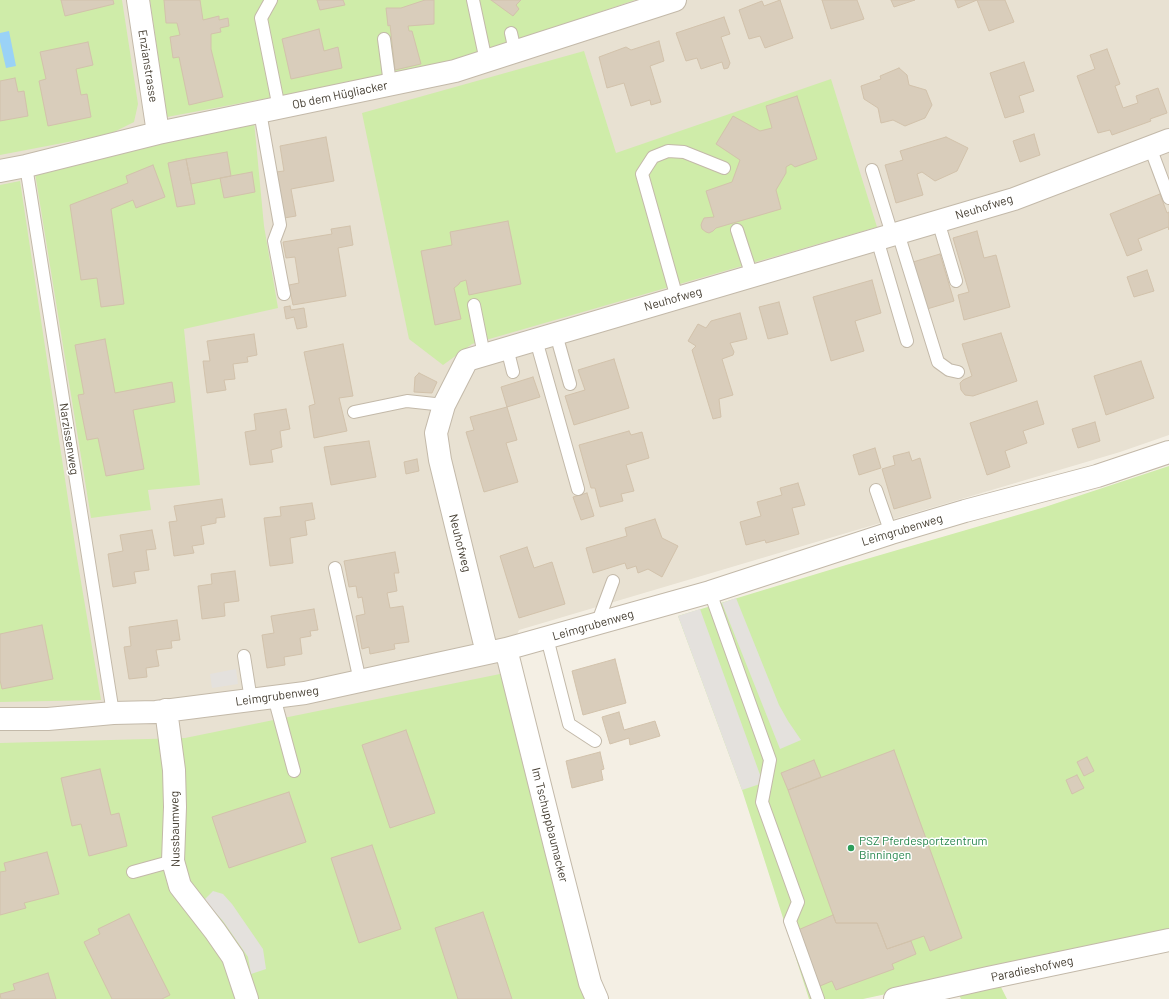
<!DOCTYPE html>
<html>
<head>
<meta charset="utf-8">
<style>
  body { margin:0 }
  canvas { display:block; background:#f4efe4 }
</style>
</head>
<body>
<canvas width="1169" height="999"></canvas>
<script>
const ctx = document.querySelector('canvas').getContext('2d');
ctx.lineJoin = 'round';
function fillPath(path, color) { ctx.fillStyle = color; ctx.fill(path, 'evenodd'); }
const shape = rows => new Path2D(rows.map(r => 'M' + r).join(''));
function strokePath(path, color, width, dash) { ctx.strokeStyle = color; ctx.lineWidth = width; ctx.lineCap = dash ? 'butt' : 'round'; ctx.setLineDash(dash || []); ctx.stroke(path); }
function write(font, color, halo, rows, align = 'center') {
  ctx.font = font + ' Barlow,sans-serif'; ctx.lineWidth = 3; ctx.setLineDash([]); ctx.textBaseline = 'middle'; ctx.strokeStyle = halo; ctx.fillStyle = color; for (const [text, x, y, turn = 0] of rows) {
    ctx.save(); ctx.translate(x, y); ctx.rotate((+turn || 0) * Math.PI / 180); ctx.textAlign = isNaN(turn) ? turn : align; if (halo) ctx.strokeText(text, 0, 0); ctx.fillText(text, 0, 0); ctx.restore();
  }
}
fillPath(shape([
  [0,0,1169,0,1169,435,1120,452,519,630,500,674,506,681,0,999]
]), '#e8e1d2');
fillPath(shape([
  [0,0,122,0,138,104,134,122,110,134,0,155],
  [150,0,635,0,443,65,167,117],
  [584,51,616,153,831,79,877,227,472,344,443,365,409,339,362,113],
  [254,121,264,226,278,308,184,329,200,485,148,490,151,510,91,518,35,173],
  [20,181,76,552,101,700,0,702,0,185],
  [1169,466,1169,933,863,999,809,999,742,790,678,616,846,565,1045,507],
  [500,674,506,681,588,999,0,999,0,743,185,738],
  [1000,985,1007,999,961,999,958,993]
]), '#cfeca9');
fillPath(shape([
  [736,598,779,705,788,721,801,740,780,749,722,603],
  [700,609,763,783,742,790,678,616],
  [236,669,238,684,212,688,210,674],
  [213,891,223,894,232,904,263,949,266,969,251,974,248,957,223,921,204,900]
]), '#e4e1dd');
fillPath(shape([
  [9,31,16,66,6,68,0,42,0,33]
]), '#9ad2f6');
const building = shape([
  [61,0,113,0,114,4,65,16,61,0],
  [164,0,200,0,203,20,219,16,219,20,228,18,229,26,220,28,221,32,211,34,211,49,223,97,189,105,179,57,173,58,170,37,180,35,177,23,166,23,164,0],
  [317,0,343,0,345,5,320,10,317,0],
  [425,0,434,0,434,24,408,26,409,31,412,31,421,64,395,70,390,25,388,26,386,8,401,8,425,0],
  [491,0,521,0,516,5,519,9,513,16,491,0],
  [780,0,793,38,765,48,760,36,749,39,739,10,762,1,764,6,780,0],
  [822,0,857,0,864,19,831,29,822,0],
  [891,0,915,0,894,7,891,0],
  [955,0,1005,0,1014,22,989,31,977,0,958,8,955,0],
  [724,17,730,34,721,37,730,63,728,68,724,69,722,62,701,69,697,58,686,61,676,33,724,17],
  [319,29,324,51,338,47,342,68,291,79,282,39,319,29],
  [659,41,664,61,650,66,661,102,651,105,650,100,631,106,624,83,607,88,599,57,626,47,631,50,659,41],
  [88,42,93,65,76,69,81,95,87,94,91,117,48,126,39,81,46,79,40,52,88,42],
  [1107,49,1120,84,1115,86,1123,108,1138,103,1136,96,1158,88,1167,113,1150,119,1151,121,1112,135,1110,130,1098,133,1077,76,1095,69,1090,55,1107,49],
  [1024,62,1034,91,1019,96,1024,112,1005,118,990,73,1024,62],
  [899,68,907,75,909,85,926,90,932,105,925,118,905,126,893,120,881,123,878,108,864,99,861,86,881,79,880,76,899,68],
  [15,78,18,92,24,91,28,116,0,121,0,81,15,78],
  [797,96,817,159,795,167,791,164,786,167,786,173,776,190,781,209,716,228,713,231,709,233,706,232,702,229,701,225,702,222,704,218,714,217,706,191,732,182,740,160,716,144,733,116,760,131,772,128,766,106,797,96],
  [1034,134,1040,155,1020,162,1013,141,1034,134],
  [326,137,334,181,291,189,296,216,284,218,276,172,284,171,280,146,326,137],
  [946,137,968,148,957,171,935,181,922,172,917,174,923,195,896,203,885,165,903,160,900,151,946,137],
  [227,152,231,176,191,184,186,159,227,152],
  [186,159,195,204,177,207,168,163,186,159],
  [153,165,165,197,136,208,133,200,111,209,124,304,101,307,97,278,81,280,70,205,128,183,126,176,153,165],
  [252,172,255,192,224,198,220,178,252,172],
  [1160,194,1167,213,1169,212,1169,230,1168,227,1138,239,1142,250,1127,256,1110,214,1160,194],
  [508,221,521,284,469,295,466,280,460,282,459,284,454,288,461,319,435,325,421,251,452,245,450,232,508,221],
  [350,226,353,245,338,248,346,296,293,305,289,285,299,283,295,257,286,258,283,242,332,234,331,229,350,226],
  [977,231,984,258,996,255,1010,307,964,320,958,295,969,292,953,238,977,231],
  [940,254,954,301,927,309,913,262,940,254],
  [1147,270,1154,291,1134,297,1127,277,1147,270],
  [872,280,881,313,855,321,864,351,831,361,813,297,872,280],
  [779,302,788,334,768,339,759,307,779,302],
  [290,306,291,310,304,308,307,327,297,329,294,317,286,319,284,307,290,306],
  [740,313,747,339,730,343,734,352,733,355,722,359,733,395,719,399,721,417,713,419,692,350,696,346,688,341,698,324,706,328,711,321,740,313],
  [1001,333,1017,381,973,396,965,395,961,390,960,383,963,380,972,376,962,344,1001,333],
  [254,334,257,355,247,357,248,362,233,364,235,379,224,380,226,390,207,393,203,361,210,361,207,341,254,334],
  [105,339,115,393,172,382,175,402,133,410,144,469,106,476,98,438,87,440,78,395,84,394,75,345,105,339],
  [343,344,353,396,339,398,347,431,314,438,309,406,315,404,304,352,343,344],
  [614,359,629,408,574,425,565,396,585,390,578,370,614,359],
  [1141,361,1154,398,1106,415,1094,376,1141,361],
  [419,373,437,382,432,393,414,392,415,377,419,373],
  [533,377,540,397,507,407,501,387,533,377],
  [1037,401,1044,424,1023,431,1027,443,1005,451,1010,467,987,475,970,423,1037,401],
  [507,407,517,440,506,443,518,482,484,492,466,432,474,430,470,417,507,407],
  [286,409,290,429,280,431,282,447,271,450,273,462,250,465,245,432,256,430,254,414,286,409],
  [1095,422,1100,441,1078,448,1072,429,1095,422],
  [629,431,631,435,642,432,649,458,626,465,634,491,621,494,623,501,600,507,595,488,591,488,579,445,629,431],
  [369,441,376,477,331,485,324,447,369,441],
  [875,448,881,468,859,475,853,455,875,448],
  [909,452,912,461,920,458,931,498,894,509,882,469,895,465,893,456,909,452],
  [417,459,419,471,406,474,404,462,417,459],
  [798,483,805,505,792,508,799,534,766,543,765,540,746,545,740,522,761,516,757,502,782,495,780,488,798,483],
  [587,493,594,516,581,520,573,497,587,493],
  [222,499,225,517,216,518,216,523,201,526,204,544,192,546,194,553,174,556,169,522,177,521,174,506,222,499],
  [312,503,315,519,305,521,307,535,290,538,293,563,270,566,264,518,281,516,280,507,312,503],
  [655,519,662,538,678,546,662,577,648,569,638,573,636,566,627,569,625,563,593,573,586,548,627,536,625,528,655,519],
  [152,530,156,549,146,550,149,570,134,572,136,583,113,587,108,554,123,551,120,535,152,530],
  [527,547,534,568,552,562,565,604,519,618,500,556,527,547],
  [395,552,399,573,394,573,397,591,387,593,390,608,403,606,409,642,394,644,395,649,370,654,369,647,362,649,356,616,365,614,362,597,358,598,356,586,349,587,344,561,395,552],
  [235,571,239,601,224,603,225,616,202,619,198,586,212,584,211,574,235,571],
  [314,609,318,630,310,631,311,636,300,638,302,654,284,657,285,665,267,668,262,635,274,633,271,616,314,609],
  [177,620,180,640,171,641,172,648,156,650,159,666,146,668,147,677,129,679,124,647,131,646,129,627,177,620],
  [42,625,53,679,2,689,0,680,0,634,42,625],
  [615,659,626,703,583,715,572,671,615,659],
  [619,712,624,730,655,721,660,736,630,745,629,738,610,744,602,717,619,712],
  [406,730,435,813,390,828,362,745,406,730],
  [894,750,962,938,930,951,924,936,887,949,877,923,836,923,788,790,894,750],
  [600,752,604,769,601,770,603,780,572,788,566,761,600,752],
  [1087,757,1094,771,1084,776,1077,762,1087,757],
  [814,760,821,777,788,790,781,773,814,760],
  [100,769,111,815,119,813,127,846,89,856,81,824,72,826,61,778,100,769],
  [1077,775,1084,788,1072,794,1066,780,1077,775],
  [289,792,306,842,229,868,212,817,289,792],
  [372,845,401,929,359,943,331,858,372,845],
  [47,852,59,894,24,903,26,908,0,915,0,872,6,871,4,863,47,852],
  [483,912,512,999,458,999,435,928,483,912],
  [129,914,170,995,162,999,112,999,84,942,100,934,98,929,129,914],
  [833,915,836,923,877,923,887,949,911,941,916,954,892,964,894,969,836,990,832,981,820,986,798,930,833,915],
  [48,973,56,999,1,999,0,994,15,990,13,984,48,973]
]);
fillPath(building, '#d9cdbb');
strokePath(building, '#d2c2ab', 1);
const service = shape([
  [271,0,261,18,279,108],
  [473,0,486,61],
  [511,33,515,51],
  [384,39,390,84],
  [260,112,280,225,274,241,284,294],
  [1150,147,1169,198],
  [26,166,113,713],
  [872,170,892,234],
  [938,221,956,281],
  [737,230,752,276],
  [898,233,938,362,949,370,958,372],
  [877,239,907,341],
  [677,298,642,174,653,157,668,151,684,152,724,168],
  [474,305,484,355],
  [556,334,570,384],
  [536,340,578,489],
  [507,348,513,372],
  [354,412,407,401,444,405],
  [876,490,891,533],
  [335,568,360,681],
  [710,592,770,760,762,802,798,902,790,921,818,999],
  [597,624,613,581],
  [547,638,569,724,595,741],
  [244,656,251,700],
  [274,697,294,771],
  [133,872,173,861]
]);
const minor = shape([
  [138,0,158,133],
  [0,171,26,166,158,133,455,71,675,0],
  [506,649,556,850,590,983,597,999],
  [487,653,440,460,436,433,444,405,467,360,1014,199,1169,140],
  [166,710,174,770,175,807,173,861,180,886,215,931,233,957,247,999],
  [0,719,48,719,113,713,156,712,305,693,506,649,710,592,891,533,965,511,1097,476,1169,452],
  [895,999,988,978,1169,940]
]);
strokePath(service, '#c3b9a9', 14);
strokePath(minor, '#c3b9a9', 24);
strokePath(service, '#fff', 12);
strokePath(minor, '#fff', 22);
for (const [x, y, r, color] of [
  [851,848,4,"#2e9e5b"]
]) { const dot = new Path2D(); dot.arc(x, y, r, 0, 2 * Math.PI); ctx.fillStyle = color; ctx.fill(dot); strokePath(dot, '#fff', 1.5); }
write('12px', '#463f33', '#fff', [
  ["Enzianstrasse",148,66,81],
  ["Ob dem Hügliacker",340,95,-12],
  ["Neuhofweg",984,207,-17],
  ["Neuhofweg",673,299,-16],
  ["Narzissenweg",69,439,81],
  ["Leimgrubenweg",902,530,-17],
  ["Neuhofweg",460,543,76],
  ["Leimgrubenweg",593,625,-16],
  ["Leimgrubenweg",277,696,-8],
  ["Im Tschuppbaumacker",550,825,76],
  ["Nussbaumweg",175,829,-91],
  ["Paradieshofweg",1032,969,-12]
]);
write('12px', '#27864d', '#fff', [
  ["PSZ Pferdesportzentrum",859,841],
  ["Binningen",859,855]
], 'left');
</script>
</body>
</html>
